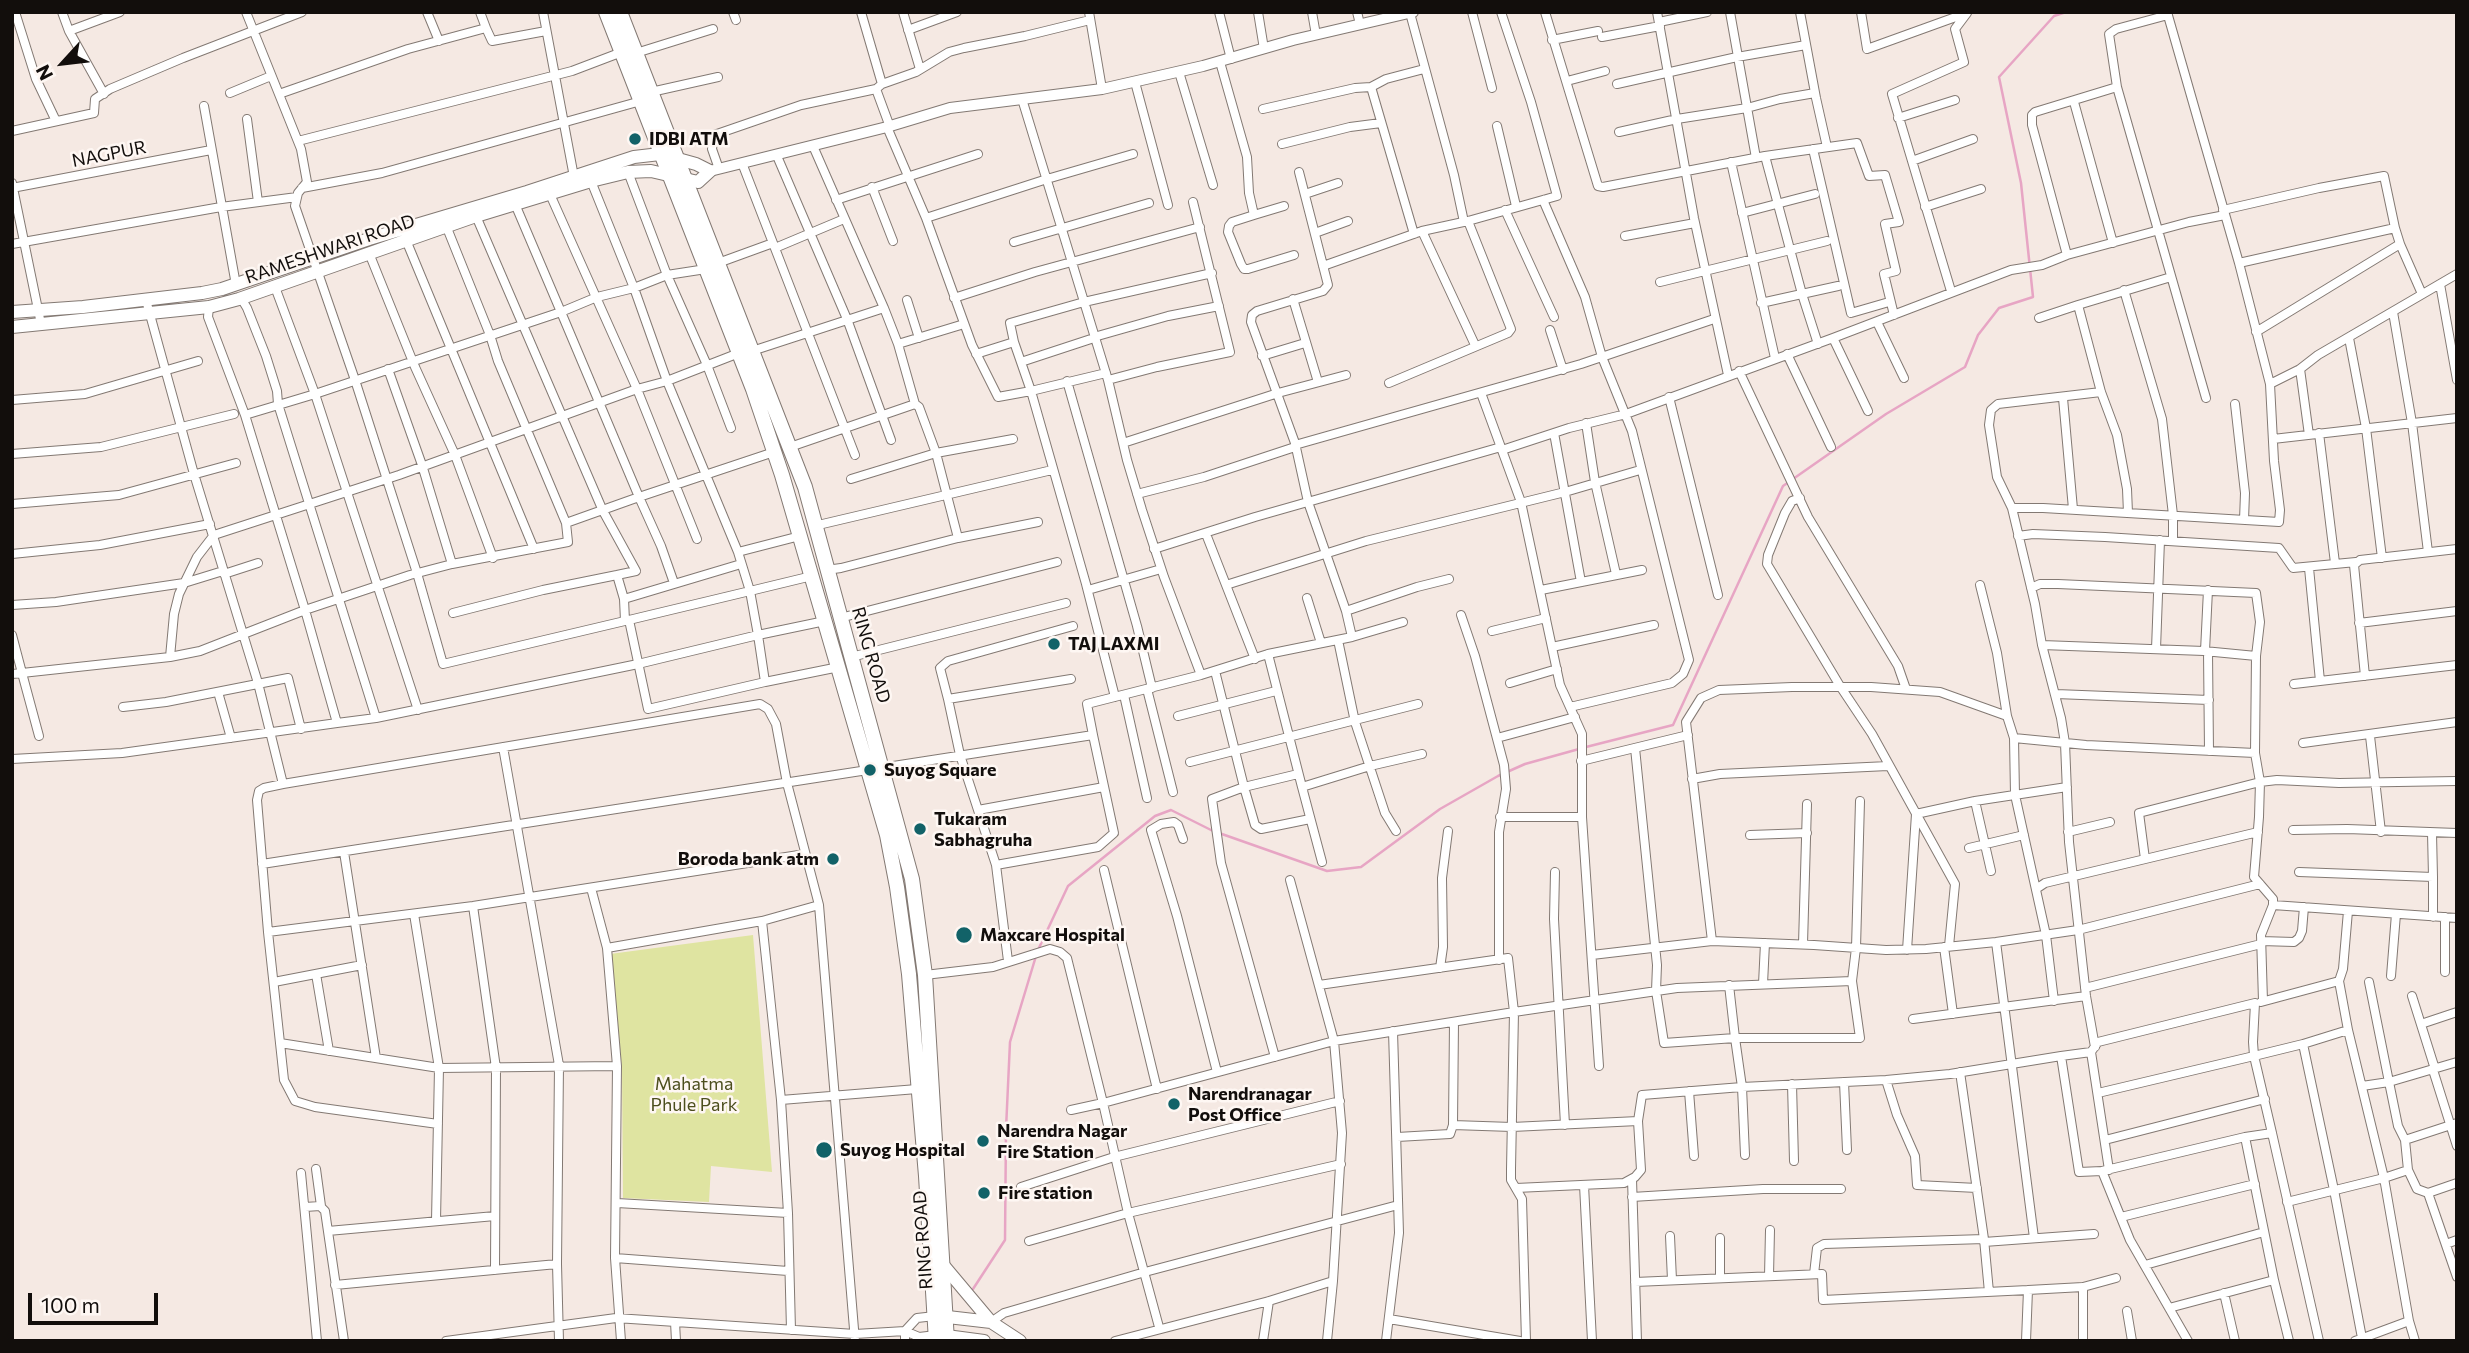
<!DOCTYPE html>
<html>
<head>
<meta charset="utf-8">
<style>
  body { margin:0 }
  #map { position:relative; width:2469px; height:1353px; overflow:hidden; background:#f5e9e3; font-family:Commissioner,sans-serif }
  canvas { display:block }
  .frame { position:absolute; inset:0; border:14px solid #120e0c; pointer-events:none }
  .north { position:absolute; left:28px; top:28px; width:70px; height:70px; -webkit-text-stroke:5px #fef7f3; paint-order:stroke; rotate:243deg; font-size:19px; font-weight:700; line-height:28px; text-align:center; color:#120e0c }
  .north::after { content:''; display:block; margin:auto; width:24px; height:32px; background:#120e0c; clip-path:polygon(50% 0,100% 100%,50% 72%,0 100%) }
  .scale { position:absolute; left:28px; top:1293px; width:130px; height:32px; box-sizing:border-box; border:4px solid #120e0c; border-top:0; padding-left:9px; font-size:21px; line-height:24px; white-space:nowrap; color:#120e0c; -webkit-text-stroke:5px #fef7f3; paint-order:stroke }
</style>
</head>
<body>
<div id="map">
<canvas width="2469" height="1353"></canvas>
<div class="frame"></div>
<div class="north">N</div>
<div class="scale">100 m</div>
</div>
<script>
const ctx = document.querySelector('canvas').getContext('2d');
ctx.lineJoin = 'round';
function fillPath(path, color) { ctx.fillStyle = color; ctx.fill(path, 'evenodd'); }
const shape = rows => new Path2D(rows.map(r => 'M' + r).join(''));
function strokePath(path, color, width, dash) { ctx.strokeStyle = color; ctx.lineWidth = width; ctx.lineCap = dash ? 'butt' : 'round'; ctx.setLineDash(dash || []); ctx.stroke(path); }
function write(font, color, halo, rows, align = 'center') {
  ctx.font = font + ' Commissioner,sans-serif'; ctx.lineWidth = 5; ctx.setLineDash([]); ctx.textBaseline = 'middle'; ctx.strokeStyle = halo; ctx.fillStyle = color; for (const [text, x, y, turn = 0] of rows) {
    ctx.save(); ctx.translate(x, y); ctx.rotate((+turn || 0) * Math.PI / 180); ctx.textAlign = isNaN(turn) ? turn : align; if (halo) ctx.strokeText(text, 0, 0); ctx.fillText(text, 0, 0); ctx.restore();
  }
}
fillPath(shape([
  [753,935,772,1172,711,1166,709,1202,623,1198,622,1069,610,954]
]), '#dfe4a1');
strokePath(shape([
  [1586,747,1673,725,1783,486,1886,414,1965,367,1978,335,1999,308,2033,297,2021,183,1999,77,2054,16,2066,12],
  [1219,833,1327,871,1361,867,1440,809,1498,776,1525,764,1579,749],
  [1038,950,1068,886,1155,816,1171,810,1213,831],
  [973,1289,1005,1240,1006,1129,1010,1042,1036,956]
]), '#e7a5c4', 2.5);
const minor = shape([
  [15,12,36,79,56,121],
  [62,12,69,31],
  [246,12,301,149,307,182,298,193,295,206,355,380,417,573,443,664,629,620,648,709,765,682],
  [427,12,439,41],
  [543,12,574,177],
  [733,12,736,20],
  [861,12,882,84],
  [903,12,920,69],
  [1089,12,1102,89],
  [1219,12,1231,59],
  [1258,12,1264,49],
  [1312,12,1316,35],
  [1357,12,1360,24],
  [1472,12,1492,88],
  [1545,12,1598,186,1603,187,1765,156,1857,143,1869,176,1885,175,1899,222,1885,224,1896,271,1884,274,1894,315],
  [1657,12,1694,218,1728,375],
  [1730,12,1756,158],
  [1800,12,1816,98,1827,147],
  [1861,12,1867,49,1964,14],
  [2167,12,2239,263,2270,384],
  [1410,13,1454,175,1464,222],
  [2168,15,2116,29,2109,34,2117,87,2206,398],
  [1659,22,1707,12],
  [486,28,492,41,546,31],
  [908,30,957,12],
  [1602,37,1660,26],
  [1552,40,1598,31],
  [636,53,713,29],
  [1220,62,1247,157,1249,193,1254,215,1232,222,1229,226,1228,232,1241,264,1244,269,1248,269,1294,255],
  [1179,72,1213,185],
  [1567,81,1605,71],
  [1135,82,1168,205],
  [1617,84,1737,57,1806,45],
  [651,92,718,77],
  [230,93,271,76],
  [104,94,69,31,120,12],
  [279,94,408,49,486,28,480,12],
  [1022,99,1108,380,1127,460,1142,510,1164,577,1201,675],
  [2074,102,2113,243],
  [204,106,236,285],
  [1263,109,1355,88,1371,87],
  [1898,118,1955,100],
  [247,119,258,202],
  [1497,126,1516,206],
  [887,127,926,218,972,345,998,397,1031,391,1014,342,1010,323,1084,302,1212,273],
  [890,127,876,89,882,84,916,72,949,52,964,48,1025,36,1090,20],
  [12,131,94,113,95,99,110,89,183,58,302,12],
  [1619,132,1677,119,1747,108,1780,99,1815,93],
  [298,141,572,71,622,52],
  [1282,144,1350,127,1381,123],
  [1813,149,1851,313,1889,302],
  [777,156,847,319,891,440],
  [1765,156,1802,294,1818,344],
  [1912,161,1973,139],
  [1731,162,1775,358],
  [742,163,855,455],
  [719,169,712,149,714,135,801,105,876,89],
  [628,172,667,275,706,269],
  [591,181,634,288,667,381,738,552,800,536],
  [12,183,41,324],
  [872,187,893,241],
  [12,188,211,150],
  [302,188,382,173,641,101],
  [549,192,637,389,697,539],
  [1305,194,1338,183],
  [836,200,978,154],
  [1543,200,1585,297,1602,357,1632,431,1689,660,1683,674,1672,683,1570,707],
  [515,204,561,312,597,297,634,288,667,275,707,365,731,428],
  [1925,207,1981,189],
  [1505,210,1554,317],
  [2223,210,2319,188,2384,176,2395,228],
  [1742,213,1815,194],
  [1254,215,1284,206],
  [476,216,603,511,636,571,617,575,624,599,625,621],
  [926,218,1047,179,1133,154],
  [445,223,490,335,498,361,566,523],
  [1422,231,1475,345],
  [1315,233,1348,221],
  [1414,234,1371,87,1386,79,1424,69],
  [1625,236,1695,223],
  [406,240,534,549],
  [1014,242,1149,203],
  [12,244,221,207,297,197],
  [775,248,844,219],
  [369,253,415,367,455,455,493,558],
  [2067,255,2032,125,2032,115,2035,112,2117,87],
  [718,263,773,243],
  [2239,263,2395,228,2400,244],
  [1323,266,1422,231,1468,221,1557,196,1531,102,1501,12],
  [1660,282,1827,241],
  [2440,284,2457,380],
  [275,287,315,394,418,710],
  [2124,290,2162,419,2173,515,2173,541],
  [1951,291,1892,94,1964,62,1955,29,1967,13],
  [954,298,1035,272,1200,227],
  [1293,299,1318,382],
  [146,300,194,474,258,683,283,784,760,704,768,709,776,724,787,783,819,905,855,1341],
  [907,300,919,338],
  [1761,303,1838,286],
  [209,307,208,317,245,415,305,610,410,575,452,564,568,542,566,523,639,497,561,312,315,394,245,415],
  [884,308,898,344,915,404,919,407,936,453,958,538],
  [2393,312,2412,423,2428,552],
  [2039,318,2078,305],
  [1877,322,1904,378],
  [1550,330,1563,370],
  [2256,332,2400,244,2422,294],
  [1094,337,1168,316,1219,306],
  [1833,338,1868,411],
  [2349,338,2366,428,2382,558],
  [898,344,964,324],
  [752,351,884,308,813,146],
  [976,354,1014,342],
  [1787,354,1831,447],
  [1262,356,1305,343],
  [1021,362,1094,338],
  [388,369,422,465,452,564],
  [2300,369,2309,435],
  [1739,371,1808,517,1898,666,1906,689],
  [1106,373,1031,391,1086,584,1115,697],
  [1108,380,1157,367,1230,352,1193,202],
  [1067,381,1137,626,1152,688],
  [1389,383,1508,333,1511,329,1468,221],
  [1481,393,1521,502,1560,685,1582,734,1582,817,1599,1066],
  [1669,397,1718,595],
  [2063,398,2073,509],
  [12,400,85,394,198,361],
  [2235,404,2245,493,2244,520],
  [1586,423,1595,482,1616,574],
  [1554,433,1581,582],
  [2319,433,2335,563],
  [2273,439,2457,418],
  [1123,443,1278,393,1346,375],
  [1295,445,1581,364,1714,319],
  [790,447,915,404],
  [1502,450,1569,428,1626,414,1833,338,2011,270,2042,265,2067,255,2189,222,2225,215],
  [12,454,101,447,234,414],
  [851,479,936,453,1013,439],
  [1137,494,1204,477,1295,447],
  [1800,498,1792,501,1785,513,1768,555,1767,564,1840,686,1872,734,1955,884,1949,946],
  [12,504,119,495,236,463],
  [2012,508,2043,508,2279,522,2280,510,2274,461,2270,384,2300,369,2318,355,2457,274],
  [2128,513,2127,489,2117,435,2101,392,2078,305,2171,277],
  [814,526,1052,470],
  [1206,534,1255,659],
  [2018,536,2033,534,2105,537,2279,548,2293,568,2356,562],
  [1154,549,1255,517,1501,447],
  [738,552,750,591,812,576],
  [12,554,100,545,210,524],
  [2309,568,2320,681,2457,665],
  [826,570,841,568,958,538,1038,522],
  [224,574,258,563],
  [674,583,661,546,639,497,774,452],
  [1226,585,1366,541,1565,492,1640,470],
  [1980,585,1997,653,2007,716],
  [2031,588,2040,584,2058,584,2256,593,2260,622,2256,656,2255,753],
  [1088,590,1161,569],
  [1541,590,1642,570],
  [1307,598,1321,643],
  [624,599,741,564],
  [12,605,56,602,184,583,223,571],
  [1346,611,1417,587,1449,579],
  [453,613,543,590,617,575],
  [1461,615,1475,656,1504,765,1506,789,1499,832,1499,960],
  [840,618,1057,562],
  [629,620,750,591,758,635,825,621],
  [2359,623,2457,611],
  [1492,631,1546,618],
  [12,635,22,673,170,657,174,614,179,594,197,557,214,535,399,475,637,389,667,381,739,353],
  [1352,637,1403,622],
  [1338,640,1355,722,1385,813,1396,831],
  [2042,645,2204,651,2256,656],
  [1552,647,1654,625],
  [2156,649,2160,540],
  [2205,651,2208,590],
  [2208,652,2209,751],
  [1268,654,1302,787,1370,766,1422,754],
  [170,657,200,651,305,610,337,723,376,718,278,404,277,391,266,356,247,308,241,298],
  [851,657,1066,603],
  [1215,671,1244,787,1298,774],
  [12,674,22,673,39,736],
  [2365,676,2354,565,2360,560,2457,549],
  [1510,683,1557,669],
  [2294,684,2320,681],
  [1147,689,1173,792],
  [218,692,231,738],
  [2056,694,2209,700],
  [1124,695,1147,798],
  [948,699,940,668,948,661,1073,626],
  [123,707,166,702,288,678,301,729],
  [1178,716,1276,691],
  [376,718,638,664,758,635,765,682,839,667],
  [2370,736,2381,832],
  [1497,738,1575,717],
  [2014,738,2086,745,2255,753,2260,782,2139,813,2145,859],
  [2303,743,2457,722],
  [503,747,559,1065,557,1264,559,1341],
  [1635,748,1657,965,1656,991,1664,1043,1735,1038,1729,985],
  [12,759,122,753,337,723],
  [1581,761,1688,735],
  [1190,762,1418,704],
  [1692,779,1720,774,1888,766],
  [283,784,264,788,259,791,257,800,268,932,284,1080,295,1101,315,1107,438,1124],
  [1302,787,1322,862],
  [1975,801,1991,871],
  [978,810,1104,787],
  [1916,814,1975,801,2067,787],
  [1500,817,1582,817],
  [2293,830,2347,829,2457,833],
  [2068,832,2110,822],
  [1750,835,1807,833],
  [1183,839,1178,825,1174,822,1161,824,1151,830,1177,916,1217,1072],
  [1969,848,2024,835],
  [344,852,376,1058],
  [262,864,1093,735,1087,704,1201,675,1268,654,1352,637,1346,611,1308,502,1295,443,1251,322,1252,315,1257,311,1323,291,1328,285,1299,172],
  [996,865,1098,847,1114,833,1093,735],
  [1104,870,1157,1089],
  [1555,872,1554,919,1565,1125],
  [2299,872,2433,877,2432,833],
  [1290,880,1334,1041,1514,1012,1511,1169,1511,1180,1522,1199,1526,1341],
  [591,888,607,948,617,1066,615,1258,621,1341],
  [2036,889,2045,883,2258,832],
  [2273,905,2273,899,2254,877,2259,817,2260,782,2277,780,2339,783,2457,781],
  [473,906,496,1068,495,1270],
  [414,914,439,1068,436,1221],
  [2433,917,2433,877],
  [762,921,781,1100,788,1213,791,1330],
  [268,932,473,906,805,854],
  [1712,941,1686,722,1701,698,1719,690,1792,687,1871,687,1940,692,2007,716,2014,738,2015,795,2046,935,2054,1001],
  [2261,941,2294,942,2299,938,2302,931,2304,907],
  [1996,942,2034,1238],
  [1803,944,1807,804],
  [1944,947,1953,1014],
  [607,948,762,921,819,905],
  [1907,950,1916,814],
  [1592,955,1712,941,1814,945,1886,950,1926,949,1996,942,2078,930,2260,884],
  [1008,961,996,865,960,755,948,699,1071,679],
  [1440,968,1443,947,1442,878,1448,831],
  [2445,972,2445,917],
  [316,974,329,1051],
  [925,975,993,967,1050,949,1060,952,1067,958,1103,1103,1071,1110],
  [2391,976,2396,914],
  [1852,981,1856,948,1860,801],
  [2339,981,2343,969,2348,911],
  [274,982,362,965],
  [1763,984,1765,943],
  [1319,985,1508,958,1514,1012,1677,988,1852,981,1860,1038,1735,1038,1742,1087,1642,1095,1638,1121,1641,1170,1635,1177,1624,1183,1516,1188],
  [2085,988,2261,944],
  [2412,996,2435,1069],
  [2263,1001,2261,935,2273,905,2457,918],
  [2261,1002,2339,981,2348,1030],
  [1913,1019,2086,996],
  [1454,1022,1453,1125,1512,1127,1638,1121],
  [2421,1024,2457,1012],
  [280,1043,439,1068,617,1066],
  [2095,1047,2086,996,2069,842,2065,743,2061,718,2042,645,2035,604,2012,508,1997,477,1989,425,1991,410,1998,404,2101,392],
  [2091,1052,2098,1042,2255,1003,2253,1042,2254,1056,2098,1093],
  [2061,1056,2091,1052,2109,1170],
  [1275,1057,1221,863,1212,799,1244,787,1255,825,1261,829,1310,819],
  [2433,1070,2457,1146],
  [1960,1072,1984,1239],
  [1886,1080,1897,1115,1915,1156,1917,1185,1977,1188],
  [1844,1082,1847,1150],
  [1792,1084,1794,1161],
  [2362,1086,2389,1082,2369,982],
  [1689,1091,1694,1156],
  [781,1100,917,1089],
  [2272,1133,2254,1056,2303,1044],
  [1397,1137,1450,1134,1453,1125],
  [2245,1137,2272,1133,2319,1341],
  [2105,1140,2265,1099],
  [2405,1140,2398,1126,2389,1082,2457,1062],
  [1745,1155,1742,1087,1886,1080,1950,1074,2061,1056,2079,1172,2102,1171,2130,1240,2188,1341],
  [316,1169,321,1206],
  [2408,1170,2405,1140,2457,1123],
  [2102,1171,2245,1137,2274,1280,2169,1308],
  [301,1173,317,1341],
  [1632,1179,1637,1341],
  [2457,1183,2428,1193,2457,1277],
  [1584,1185,1592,1341],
  [1021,1187,1114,1157,1340,1101],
  [1632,1197,1763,1189,1841,1189],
  [2287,1202,2384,1178,2409,1321],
  [617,1203,788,1213],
  [305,1207,320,1206,325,1211,344,1341],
  [2121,1217,2255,1184],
  [328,1231,495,1216],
  [1670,1236,1672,1280],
  [1720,1238,1720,1278],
  [1029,1241,1128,1213,1341,1164],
  [1984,1242,2094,1234],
  [2446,1244,2457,1240],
  [615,1258,788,1271],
  [2145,1265,2264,1232],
  [1814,1274,1817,1248,1824,1244,1984,1239,1989,1292],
  [1769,1276,1770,1230],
  [2274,1280,2289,1341],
  [1635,1282,1822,1274,1823,1300,2028,1290,2026,1341],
  [335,1285,557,1264],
  [2083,1287,2116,1278],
  [2028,1290,2083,1287,2083,1341],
  [2224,1293,2235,1341],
  [2127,1311,2132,1341],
  [1389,1319,1520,1341],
  [675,1322,676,1341],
  [991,1322,1004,1313,1145,1272,1398,1205],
  [2362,1338,2334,1190,2303,1044,2348,1030,2384,1178,2408,1170,2417,1189,2428,1193],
  [446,1341,616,1318,855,1334,905,1331,919,1337,936,1335],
  [905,1341,905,1331,917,1318,935,1316],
  [1115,1341,1269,1301,1333,1281,1342,1133,1334,1041,1103,1103,1128,1213,1159,1327],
  [1263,1341,1269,1301],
  [1327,1341,1333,1281],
  [1386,1341,1399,1233,1393,1031],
  [2355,1341,2409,1321,2415,1341]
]);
const tertiary = shape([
  [710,171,887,127,950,108,1102,89,1203,66,1293,40,1413,12]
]);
const secondary = shape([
  [12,312,83,307,202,293,222,289,369,239,527,192,634,157,660,154,696,164,710,171,698,182,651,171,628,172,591,181,476,216,239,299,209,307,12,327],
  [944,1266,991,1322,1020,1341],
  [939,1316,991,1322],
  [939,1335,984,1341]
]);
const trunk = shape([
  [606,12,753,389,782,475,887,835,897,887,909,974,926,1176,936,1341],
  [620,12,805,487,912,879,925,975,947,1341]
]);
strokePath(minor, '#837973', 10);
strokePath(tertiary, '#837973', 12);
strokePath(secondary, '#837973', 14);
strokePath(trunk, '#837973', 16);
strokePath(minor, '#fff', 8);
strokePath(tertiary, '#fff', 10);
strokePath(secondary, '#fff', 12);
strokePath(trunk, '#fff', 14);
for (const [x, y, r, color] of [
  [635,139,7,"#126268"],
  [1054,644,7,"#126268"],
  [870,770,7,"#126268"],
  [920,829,7,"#126268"],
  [833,859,7,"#126268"],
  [964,935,9,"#126268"],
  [1174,1104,7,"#126268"],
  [983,1141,7,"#126268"],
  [824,1150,9,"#126268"],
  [984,1193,7,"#126268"]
]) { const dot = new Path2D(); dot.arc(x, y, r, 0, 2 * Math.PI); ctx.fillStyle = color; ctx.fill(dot); strokePath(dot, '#fef7f3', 2.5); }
write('bold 18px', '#120e0c', '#fef7f3', [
  ["IDBI ATM",649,139],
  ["TAJ LAXMI",1068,644],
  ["Suyog Square",884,770],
  ["Tukaram",934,819],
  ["Sabhagruha",934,840],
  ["Boroda bank atm",819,859,"right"],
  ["Maxcare Hospital",980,935],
  ["Narendranagar",1188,1094],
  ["Post Office",1188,1115],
  ["Narendra Nagar",997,1131],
  ["Fire Station",997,1152],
  ["Suyog Hospital",840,1150],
  ["Fire station",998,1193]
], 'left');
write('18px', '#120e0c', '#fef7f3', [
  ["NAGPUR",109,154,-11],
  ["RAMESHWARI ROAD",330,249,-19],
  ["RING ROAD",871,655,74],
  ["RING ROAD",923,1240,-94]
]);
write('18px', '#4c4e1d', '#fef7f3', [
  ["Mahatma",694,1084],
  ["Phule Park",694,1105]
]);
</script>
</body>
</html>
